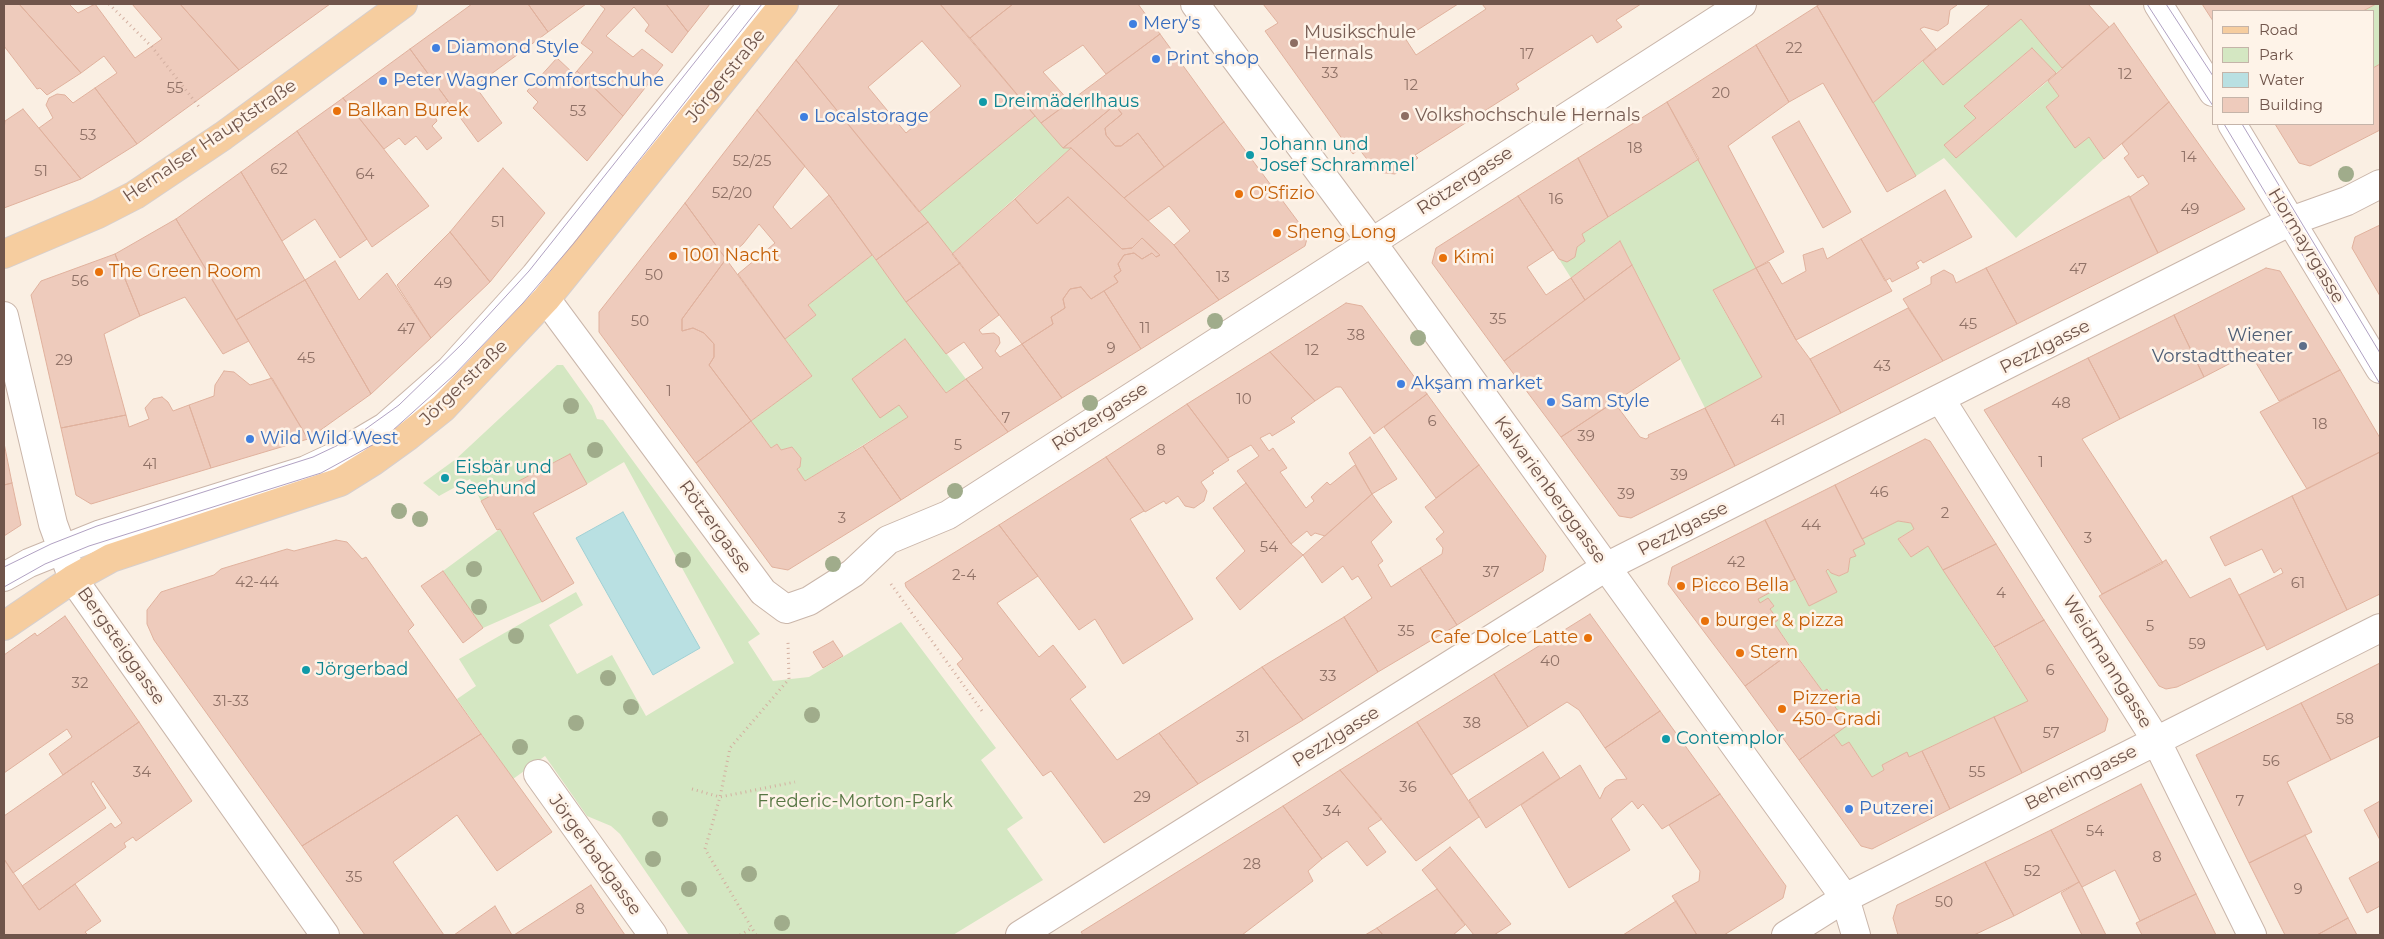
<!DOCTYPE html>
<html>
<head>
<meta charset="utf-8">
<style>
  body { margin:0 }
  #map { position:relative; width:2384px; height:939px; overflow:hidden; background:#faefe3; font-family:Montserrat,sans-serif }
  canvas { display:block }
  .frame { position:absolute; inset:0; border:5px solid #70554b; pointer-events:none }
  .legend { position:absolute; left:2212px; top:10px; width:162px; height:115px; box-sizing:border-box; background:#fef3e8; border:1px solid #c5b4a9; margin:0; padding:6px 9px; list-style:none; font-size:15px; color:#70554b }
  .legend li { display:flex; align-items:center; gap:10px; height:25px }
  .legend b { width:25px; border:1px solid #c5b4a9 }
</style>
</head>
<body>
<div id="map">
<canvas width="2384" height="939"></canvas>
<div class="frame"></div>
<ul class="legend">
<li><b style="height:6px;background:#f6cd9f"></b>Road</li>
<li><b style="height:14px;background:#d4e7c2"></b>Park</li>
<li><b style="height:14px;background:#b9e0e2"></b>Water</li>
<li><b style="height:14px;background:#eecbbc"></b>Building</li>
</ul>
</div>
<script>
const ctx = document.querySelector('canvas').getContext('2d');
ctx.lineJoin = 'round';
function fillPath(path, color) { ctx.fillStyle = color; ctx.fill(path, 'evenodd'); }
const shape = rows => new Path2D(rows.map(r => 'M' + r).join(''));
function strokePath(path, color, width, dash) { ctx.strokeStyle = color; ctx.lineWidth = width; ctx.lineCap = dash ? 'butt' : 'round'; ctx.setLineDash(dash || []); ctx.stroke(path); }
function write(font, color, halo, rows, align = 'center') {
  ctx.font = font + ' Montserrat,sans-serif'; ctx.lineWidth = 5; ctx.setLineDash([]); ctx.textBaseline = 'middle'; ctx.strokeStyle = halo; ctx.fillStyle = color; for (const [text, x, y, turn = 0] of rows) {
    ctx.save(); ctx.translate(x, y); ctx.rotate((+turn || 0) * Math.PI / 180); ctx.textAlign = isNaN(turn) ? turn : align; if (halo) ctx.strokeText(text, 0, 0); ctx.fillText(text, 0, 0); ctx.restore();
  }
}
fillPath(shape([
  [2376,4,2380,4,2380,64,2373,68,2373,11,2363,11],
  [2021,19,2062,68,2056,73,2032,48,1964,106,1976,118,1945,146,1956,158,2048,81,2059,96,2046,107,2075,147,2089,137,2104,159,2016,238,1944,158,1916,176,1873,103,1923,61,1943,84],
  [1035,116,1063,147,1071,148,952,254,919,212],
  [1699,159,1756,268,1713,291,1762,377,1705,408,1620,241,1571,278,1559,259,1567,261,1575,257,1577,247,1585,241,1582,234],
  [872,255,966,379,946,393,905,339,852,379,880,417,899,405,908,417,805,481,797,469,800,467,801,458,792,447,781,450,777,444,771,448,751,421,812,376,785,339,816,315,808,305],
  [557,365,563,365,592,406,597,419,603,420,760,634,748,642,773,681,809,677,901,622,996,748,981,760,1023,818,1007,829,1043,880,953,935,689,935,620,834,611,826,587,816,545,756,513,779,457,699,476,686,459,659,576,592,583,605,549,625,577,674,612,655,646,716,734,663,624,462,587,484,570,454,481,501,470,479,439,496,423,483,456,459],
  [1898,521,1911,523,1914,529,1898,539,1911,557,1928,546,2028,701,1909,757,1906,753,1882,765,1884,770,1872,777,1849,742,1842,746,1834,735,1847,725,1833,704,1836,701,1828,689,1823,692,1774,623,1778,620,1770,609,1774,606,1768,598,1760,603,1758,599,1795,579,1809,606,1837,592,1826,571,1828,569,1831,573,1839,576,1848,572,1850,558,1856,556,1853,550,1862,539],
  [500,529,542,602,483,628,443,571]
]), '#d4e7c2');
const water = shape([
  [623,512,700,648,653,675,576,538,623,512]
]);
fillPath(water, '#b9e0e2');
strokePath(water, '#a0d0d4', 1);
const building = shape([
  [4,4,19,4,81,73,47,95,40,88,37,89,4,46,4,4],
  [19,4,69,4,78,13,95,4,135,58,162,39,132,4,180,4,239,70,137,144,95,88,117,73,104,56,81,73,19,4],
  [180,4,330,4,239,70,180,4],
  [472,4,528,4,548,32,475,86,502,123,478,142,410,49,472,4],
  [528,4,586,4,548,32,528,4],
  [599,4,666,4,688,32,672,53,645,31,649,25,634,7,606,36,633,57,642,49,663,65,623,116,577,71,593,52,581,43,605,9,599,4],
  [666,4,710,4,688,32,666,4],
  [840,4,940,4,1035,116,919,212,796,60,840,4],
  [922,41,961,86,906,133,868,87,922,41],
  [940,4,1013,4,970,38,940,4],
  [1013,4,1138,4,1160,34,1106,74,1083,45,1043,72,1070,102,1041,123,970,38,1013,4],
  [1263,4,1458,4,1405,38,1416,55,1486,9,1482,4,1641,4,1616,20,1622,27,1597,43,1592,35,1516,84,1519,89,1415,155,1418,158,1395,174,1377,172,1359,149,1353,154,1265,31,1278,23,1263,4],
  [1820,4,1956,4,1957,5,1950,10,1948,24,1938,31,1924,27,1920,29,1936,49,1873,103,1817,6,1820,4],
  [1990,4,2088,4,2109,27,2062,68,2021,19,1943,85,1923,61,1990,4],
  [2202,4,2376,4,2363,11,2213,11,2213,21,2202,4],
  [1817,6,1916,176,1887,192,1823,83,1789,102,1756,45,1817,6],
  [2114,23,2169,102,2104,159,2089,137,2075,148,2046,107,2059,96,2048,81,2114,23],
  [1160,34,1224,122,1164,167,1138,133,1121,146,1115,146,1106,135,1105,128,1122,114,1115,105,1063,148,1041,123,1160,34],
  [1756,45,1789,102,1728,146,1784,252,1756,268,1667,102,1756,45],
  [2032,48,2056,73,1956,158,1944,145,1976,118,1964,106,2032,48],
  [410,49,448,101,433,112,437,121,432,126,442,138,427,150,416,136,405,145,399,138,384,149,343,98,410,49],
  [557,58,574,74,577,71,623,116,587,161,533,108,538,102,527,91,557,58],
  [796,60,928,222,876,260,829,195,757,110,796,60],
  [2380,64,2380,130,2310,166,2299,163,2275,124,2373,124,2373,68,2380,64],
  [95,88,137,144,81,179,39,128,53,118,46,105,49,98,57,94,65,95,73,103,95,88],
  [343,98,429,206,372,247,297,131,343,98],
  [1667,102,1699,159,1608,217,1578,158,1667,102],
  [2169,102,2245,209,2158,253,2130,197,2149,184,2143,175,2138,178,2124,158,2129,154,2122,144,2169,102],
  [1115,105,1122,114,1105,128,1106,135,1115,146,1121,146,1138,133,1164,167,1124,198,1071,148,1063,148,1115,105],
  [23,109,81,179,4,208,4,130,5,121,23,109],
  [757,110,805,166,773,207,791,229,829,195,872,255,808,305,816,315,785,339,738,274,775,243,759,224,743,244,726,259,685,203,757,110],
  [1799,121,1851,212,1823,228,1772,137,1799,121],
  [1224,122,1308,235,1305,246,1219,300,1174,245,1190,231,1169,206,1148,221,1124,198,1224,122],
  [297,131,367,239,340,258,315,219,282,241,241,172,297,131],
  [1071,148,1174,245,1219,300,1141,349,1104,291,1118,282,1114,276,1121,271,1118,264,1124,255,1134,253,1142,259,1152,253,1156,257,1160,255,1142,238,1132,248,1122,249,1068,197,1037,224,1015,199,1071,148],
  [1578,158,1608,217,1582,234,1585,241,1577,247,1575,257,1567,262,1559,259,1518,196,1578,158],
  [503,168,545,213,490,282,450,232,503,168],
  [241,172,305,280,236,320,176,219,241,172],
  [1945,190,1972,237,1923,263,1921,260,1916,263,1919,268,1892,282,1890,278,1885,281,1861,239,1945,190],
  [1518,196,1553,250,1527,267,1546,295,1571,278,1585,300,1504,361,1432,263,1436,248,1518,196],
  [2129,196,2158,253,2017,324,1986,268,2129,196],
  [1068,197,1122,249,1132,248,1142,238,1160,255,1156,257,1152,253,1142,259,1134,253,1124,255,1118,264,1121,271,1114,276,1118,282,1091,299,1081,287,1070,289,1063,299,1065,308,1051,317,1053,324,1022,344,952,254,1015,199,1037,224,1068,197],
  [685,203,726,259,682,319,682,331,693,328,704,333,714,344,714,357,709,365,751,421,696,463,599,332,599,312,685,203],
  [176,219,249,341,223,354,185,297,140,316,115,254,176,219],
  [928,222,960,263,906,302,876,260,928,222],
  [2380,225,2380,296,2352,248,2355,237,2380,225],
  [450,232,490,282,431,338,397,285,450,232],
  [1861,239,1892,291,1796,340,1756,268,1769,262,1782,284,1806,271,1803,255,1823,248,1827,259,1861,239],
  [1620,241,1632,265,1585,300,1571,278,1620,241],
  [115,254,140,316,104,334,126,415,61,428,31,295,41,281,115,254],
  [726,259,812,376,751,421,709,365,714,357,714,344,704,333,693,328,682,331,682,319,726,259],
  [335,261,359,300,387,273,431,338,371,394,305,280,335,261],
  [960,263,999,315,979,330,982,334,994,333,999,337,1000,343,995,351,1000,357,1022,344,1062,398,1008,432,966,379,983,368,964,342,946,354,906,302,960,263],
  [1632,265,1680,359,1561,437,1504,361,1632,265],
  [1756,268,1796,340,1810,359,1841,413,1735,466,1705,408,1762,377,1713,290,1756,268],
  [1986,268,2017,324,1943,361,1903,299,1931,284,1931,277,1944,270,1953,275,1956,283,1986,268],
  [2266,268,2280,271,2340,370,2279,401,2250,353,2204,377,2174,315,2266,268],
  [305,280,371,394,308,439,236,320,305,280],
  [1081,287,1091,299,1104,291,1141,349,1062,398,1022,344,1053,324,1051,317,1065,308,1063,299,1070,289,1081,287],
  [1346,303,1362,306,1427,394,1374,434,1341,387,1336,387,1315,401,1270,352,1346,303],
  [1908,308,1943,361,1841,413,1810,359,1908,308],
  [2174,315,2204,377,2120,419,2088,358,2174,315],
  [905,339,946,393,966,379,1008,432,901,500,863,446,908,417,899,405,880,418,852,379,905,339],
  [1270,352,1315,401,1291,418,1295,422,1272,436,1270,433,1260,438,1269,451,1273,448,1287,468,1280,472,1306,508,1314,501,1311,497,1327,482,1330,485,1355,465,1372,494,1325,536,1315,533,1311,536,1307,531,1291,544,1237,471,1259,456,1251,445,1228,458,1187,404,1270,352],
  [2088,358,2120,419,2082,439,2163,563,2102,594,1984,410,2088,358],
  [2340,370,2380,438,2380,452,2307,489,2260,412,2340,370],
  [224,371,234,372,250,385,272,378,308,439,211,468,189,405,214,396,215,385,224,371],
  [1427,394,1479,465,1436,498,1384,427,1427,394],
  [162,397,168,402,173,411,189,405,211,468,91,504,76,495,61,428,126,415,129,427,149,419,145,408,153,399,162,397],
  [1614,402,1640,437,1646,439,1649,437,1648,435,1705,408,1735,466,1631,518,1619,516,1561,437,1614,402],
  [1187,404,1229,460,1212,471,1214,473,1201,482,1207,491,1204,501,1194,508,1185,506,1178,496,1166,504,1164,501,1145,512,1106,457,1187,404],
  [751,421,771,448,777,444,781,450,792,447,801,458,800,467,797,469,805,481,863,446,901,500,788,570,772,567,696,463,751,421],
  [1370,437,1397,479,1372,494,1349,453,1370,437],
  [1925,439,1930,441,1996,544,1943,570,1928,546,1911,557,1898,539,1914,529,1911,523,1898,521,1862,539,1835,485,1925,439],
  [4,443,12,483,4,485,4,443],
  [2380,452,2380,594,2347,610,2292,496,2380,452],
  [570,454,587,484,533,513,574,583,542,602,500,529,497,530,481,501,570,454],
  [1106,457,1144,511,1130,519,1193,619,1123,664,1095,619,1079,630,999,525,1106,457],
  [1479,465,1546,556,1543,571,1457,625,1420,568,1442,554,1443,548,1436,539,1444,532,1425,507,1479,465],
  [12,483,21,525,4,536,4,485,12,483],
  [1246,483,1291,544,1303,555,1240,610,1216,578,1245,551,1213,508,1246,483],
  [1835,485,1865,544,1853,550,1856,556,1850,558,1848,572,1839,576,1831,573,1828,569,1826,571,1837,592,1809,606,1765,520,1835,485],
  [1372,494,1392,522,1371,542,1383,561,1378,565,1391,587,1420,568,1457,625,1378,672,1344,617,1372,598,1358,576,1352,580,1343,566,1322,583,1303,555,1372,494],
  [2292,496,2347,610,2267,650,2239,595,2283,573,2281,568,2274,573,2262,549,2225,566,2210,537,2292,496],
  [1765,520,1795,579,1758,599,1760,603,1768,598,1774,606,1770,609,1778,620,1774,623,1793,651,1745,686,1668,584,1672,567,1765,520],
  [999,525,1038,576,997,603,1039,657,1053,645,1086,687,1070,699,1117,760,1159,733,1198,784,1104,843,1051,771,1043,776,957,664,963,659,906,587,905,583,999,525],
  [336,540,347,542,362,559,366,557,414,625,408,631,481,734,302,846,154,640,147,624,147,610,161,592,214,575,221,569,287,549,294,551,336,540],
  [1996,544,2044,620,1994,647,1943,570,1996,544],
  [2166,560,2190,598,2230,578,2265,645,2177,687,2166,689,2159,686,2099,596,2166,560],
  [443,571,483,628,463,643,421,586,443,571],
  [1590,614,1660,711,1605,748,1579,710,1567,702,1528,727,1494,674,1590,614],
  [65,616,139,722,63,775,49,754,72,737,67,729,4,773,4,655,35,633,37,636,65,616],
  [1344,617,1378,672,1303,720,1262,667,1344,617],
  [2044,620,2108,719,2105,731,2022,773,1994,717,2028,701,1994,647,2044,620],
  [833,641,843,656,823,668,813,652,833,641],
  [1793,651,1823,692,1827,689,1836,701,1833,704,1848,725,1799,760,1745,686,1793,651],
  [2380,663,2380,736,2331,760,2301,703,2380,663],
  [1262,667,1303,720,1198,784,1159,733,1262,667],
  [1494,674,1528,727,1451,775,1417,722,1494,674],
  [2301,703,2331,760,2287,782,2312,832,2249,863,2196,755,2301,703],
  [1660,711,1720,794,1662,829,1643,804,1638,809,1632,801,1611,819,1630,850,1569,888,1521,805,1580,765,1600,799,1605,788,1616,780,1627,779,1605,748,1660,711],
  [1994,717,2022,773,1950,809,1922,751,1994,717],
  [139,722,192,801,136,841,133,837,124,843,126,847,39,910,22,886,111,823,115,828,122,823,93,781,91,784,106,808,13,873,4,859,4,816,139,722],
  [1417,722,1479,817,1416,861,1340,770,1417,722],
  [481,734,552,832,497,871,457,815,393,862,444,935,365,935,302,846,481,734],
  [1834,735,1842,746,1849,742,1872,777,1884,770,1882,765,1907,752,1909,757,1922,751,1950,809,1872,849,1861,846,1799,760,1834,735],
  [1543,752,1560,778,1486,828,1469,800,1543,752],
  [1340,770,1382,819,1368,828,1386,852,1367,866,1347,841,1322,859,1283,806,1340,770],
  [2141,784,2196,894,2140,921,2115,870,2082,887,2051,830,2141,784],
  [1720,794,1786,886,1783,898,1724,935,1697,935,1672,896,1699,881,1700,871,1669,825,1720,794],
  [2380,801,2380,840,2364,810,2380,801],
  [1283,806,1322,859,1308,871,1313,881,1242,935,1083,935,1081,932,1283,806],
  [2051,830,2079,882,2014,916,1985,862,2051,830],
  [2305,835,2348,918,2317,935,2285,935,2249,863,2305,835],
  [1450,847,1511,924,1494,935,1474,935,1422,870,1450,847],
  [4,859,39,910,75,884,101,921,85,932,88,935,4,935,4,859],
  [2380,861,2380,906,2367,913,2349,878,2380,861],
  [1985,862,2014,916,1974,935,1898,935,1893,918,1897,905,1985,862],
  [2079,882,2082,887,2106,935,2082,935,2061,893,2079,882],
  [591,885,625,935,514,935,591,885],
  [1437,889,1465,925,1453,935,1383,935,1377,928,1437,889],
  [2196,894,2216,935,2142,935,2136,923,2196,894],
  [1676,901,1697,935,1623,935,1676,901],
  [495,906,512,935,454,935,495,906],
  [2348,918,2357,935,2317,935,2348,918],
  [1377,928,1383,935,1365,935,1377,928]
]);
fillPath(building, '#eecbbc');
strokePath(building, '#e0b19d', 1);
const minor = shape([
  [1195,4,1371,241,1845,898,1856,935],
  [2158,4,2213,92],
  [2232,124,2380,369],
  [546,299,763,592,786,609,809,601,853,573,888,540,948,515,1742,4],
  [4,316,53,524,73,579,325,935],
  [1941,400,2156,740,2252,935],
  [4,577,29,563,101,534,306,470,336,456,385,427,450,370,535,276,753,4],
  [538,774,653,935],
  [1020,935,1606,567,2291,221,2347,201,2380,184],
  [1786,935,1845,898,2380,628]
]);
const major = shape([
  [4,254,98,214,135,195,223,136,403,4],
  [4,626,73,579,111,558,340,482,372,462,408,436,443,408,546,299,784,4]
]);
strokePath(minor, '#cab6aa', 30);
strokePath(major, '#d7cfcd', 30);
strokePath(shape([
  [109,4,152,47,200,108],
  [891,584,982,711],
  [692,789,720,797,795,782],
  [740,935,752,928],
  [756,935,705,849,720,797,730,748,789,679,788,642]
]), '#d3afa0', 3, [1, 4]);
strokePath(minor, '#fff', 28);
strokePath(major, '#f6cd9f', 28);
strokePath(shape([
  [2147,4,2213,106],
  [2166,4,2213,76],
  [2224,124,2380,384],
  [2242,124,2380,353],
  [4,567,51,544,97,526,313,457,353,438,399,405,462,344,529,271,741,4],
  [4,587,45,564,89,546,321,473,376,443,392,431,454,375,523,303,574,243,762,4]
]), '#b1a2c3', 1);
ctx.fillStyle = '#a0ac8b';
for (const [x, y] of [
  [2346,174],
  [1215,321],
  [1418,338],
  [1090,403],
  [571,406],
  [595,450],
  [955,491],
  [399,511],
  [420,519],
  [683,560],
  [833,564],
  [474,569],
  [479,607],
  [516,636],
  [608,678],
  [631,707],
  [812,715],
  [576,723],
  [520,747],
  [660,819],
  [653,859],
  [749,874],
  [689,889],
  [782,923]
]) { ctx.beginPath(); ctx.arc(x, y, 8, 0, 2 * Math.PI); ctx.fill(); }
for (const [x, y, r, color] of [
  [1133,24,5,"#3f7fe0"],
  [1294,43,5,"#8d6e63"],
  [436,48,5,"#3f7fe0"],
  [1156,59,5,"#3f7fe0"],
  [383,81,5,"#3f7fe0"],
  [983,102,5,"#0f9aa8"],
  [337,111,5,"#e8710a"],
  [1405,116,5,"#8d6e63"],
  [804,117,5,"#3f7fe0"],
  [1250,155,5,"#0f9aa8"],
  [1239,194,5,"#e8710a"],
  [1277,233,5,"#e8710a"],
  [673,256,5,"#e8710a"],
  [1443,258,5,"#e8710a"],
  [99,272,5,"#e8710a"],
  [2303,346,5,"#5c6f8a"],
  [1401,384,5,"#3f7fe0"],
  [1551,402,5,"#3f7fe0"],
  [250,439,5,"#3f7fe0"],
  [445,478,5,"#0f9aa8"],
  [1681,586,5,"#e8710a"],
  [1705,621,5,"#e8710a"],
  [1588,638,5,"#e8710a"],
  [1740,653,5,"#e8710a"],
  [306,670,5,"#0f9aa8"],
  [1782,709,5,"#e8710a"],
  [1666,739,5,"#0f9aa8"],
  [1849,809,5,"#3f7fe0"]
]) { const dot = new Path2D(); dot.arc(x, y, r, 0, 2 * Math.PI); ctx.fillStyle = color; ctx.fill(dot); strokePath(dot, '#fef3e8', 2); }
write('15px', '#907267', null, [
  ["22",1794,49],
  ["17",1527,55],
  ["33",1330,74],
  ["12",2125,75],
  ["12",1411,86],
  ["55",175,89],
  ["20",1721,94],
  ["53",578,112],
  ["53",88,136],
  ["18",1635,149],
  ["14",2189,158],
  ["52/25",752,162],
  ["62",279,170],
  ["51",41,172],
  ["64",365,175],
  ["52/20",732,194],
  ["16",1556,200],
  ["49",2190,210],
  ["51",498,223],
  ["47",2078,270],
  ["50",654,276],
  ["13",1223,278],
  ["56",80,282],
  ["49",443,284],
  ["35",1498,320],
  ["50",640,322],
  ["45",1968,325],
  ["11",1145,329],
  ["47",406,330],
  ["38",1356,336],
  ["9",1111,349],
  ["12",1312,351],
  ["45",306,359],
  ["29",64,361],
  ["43",1882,367],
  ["1",669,392],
  ["10",1244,400],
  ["48",2061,404],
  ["7",1006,419],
  ["41",1778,421],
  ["6",1432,422],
  ["18",2320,425],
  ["39",1586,437],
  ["5",958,446],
  ["8",1161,451],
  ["1",2041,463],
  ["41",150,465],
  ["39",1679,476],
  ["46",1879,493],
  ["39",1626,495],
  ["2",1945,514],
  ["3",842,519],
  ["44",1811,526],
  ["3",2088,539],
  ["54",1269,548],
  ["42",1736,563],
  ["37",1491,573],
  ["2-4",964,576],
  ["42-44",257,583],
  ["61",2298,584],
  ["4",2001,594],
  ["5",2150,627],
  ["35",1406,632],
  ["59",2197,645],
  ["40",1550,662],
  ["6",2050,671],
  ["33",1328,677],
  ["32",80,684],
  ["31-33",231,702],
  ["58",2345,720],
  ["38",1472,724],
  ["57",2051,734],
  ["31",1243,738],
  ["56",2271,762],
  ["34",142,773],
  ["55",1977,773],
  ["36",1408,788],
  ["29",1142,798],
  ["7",2240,802],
  ["34",1332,812],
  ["54",2095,832],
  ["8",2157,858],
  ["28",1252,865],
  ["52",2032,872],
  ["35",354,878],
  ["9",2298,890],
  ["50",1944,903],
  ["8",580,910]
]);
write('18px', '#366cbe', '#fef3e8', [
  ["Mery's",1143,24],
  ["Diamond Style",446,48],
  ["Print shop",1166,59],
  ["Peter Wagner Comfortschuhe",393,81],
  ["Localstorage",814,117],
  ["Akşam market",1411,384],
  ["Sam Style",1561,402],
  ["Wild Wild West",260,439],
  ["Putzerei",1859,809]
], 'left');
write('18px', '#785e54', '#fef3e8', [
  ["Musikschule",1304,33],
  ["Hernals",1304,54],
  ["Volkshochschule Hernals",1415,116]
], 'left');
write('18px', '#70554b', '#fef3e8', [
  ["Jörgerstraße",726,76,-51],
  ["Hernalser Hauptstraße",210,141,-34],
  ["Rötzergasse",1465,181,-33],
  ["Hormayrgasse",2306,246,59],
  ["Pezzlgasse",2045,347,-27],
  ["Jörgerstraße",464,383,-44],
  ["Rötzergasse",1100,417,-33],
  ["Kalvarienberggasse",1550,490,54],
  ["Rötzergasse",715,527,54],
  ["Pezzlgasse",1683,529,-27],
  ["Bergsteiggasse",121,646,55],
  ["Weidmanngasse",2107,662,58],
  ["Pezzlgasse",1336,737,-32],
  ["Beheimgasse",2081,778,-27],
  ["Jörgerbadgasse",595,855,54]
]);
write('18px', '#0d838f', '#fef3e8', [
  ["Dreimäderlhaus",993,102],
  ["Johann und",1260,145],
  ["Josef Schrammel",1260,166],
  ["Eisbär und",455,468],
  ["Seehund",455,489],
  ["Jörgerbad",316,670],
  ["Contemplor",1676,739]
], 'left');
write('18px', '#c56008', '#fef3e8', [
  ["Balkan Burek",347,111],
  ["O'Sfizio",1249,194],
  ["Sheng Long",1287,233],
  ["1001 Nacht",683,256],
  ["Kimi",1453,258],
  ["The Green Room",109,272],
  ["Picco Bella",1691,586],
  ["burger & pizza",1715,621],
  ["Cafe Dolce Latte",1578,638,"right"],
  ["Stern",1750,653],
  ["Pizzeria",1792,699],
  ["450-Gradi",1792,720]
], 'left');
write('18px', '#4e5e75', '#fef3e8', [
  ["Wiener",2293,336],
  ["Vorstadttheater",2293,357]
], 'right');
write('18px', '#577643', '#fef3e8', [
  ["Frederic-Morton-Park",855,802]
]);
</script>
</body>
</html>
